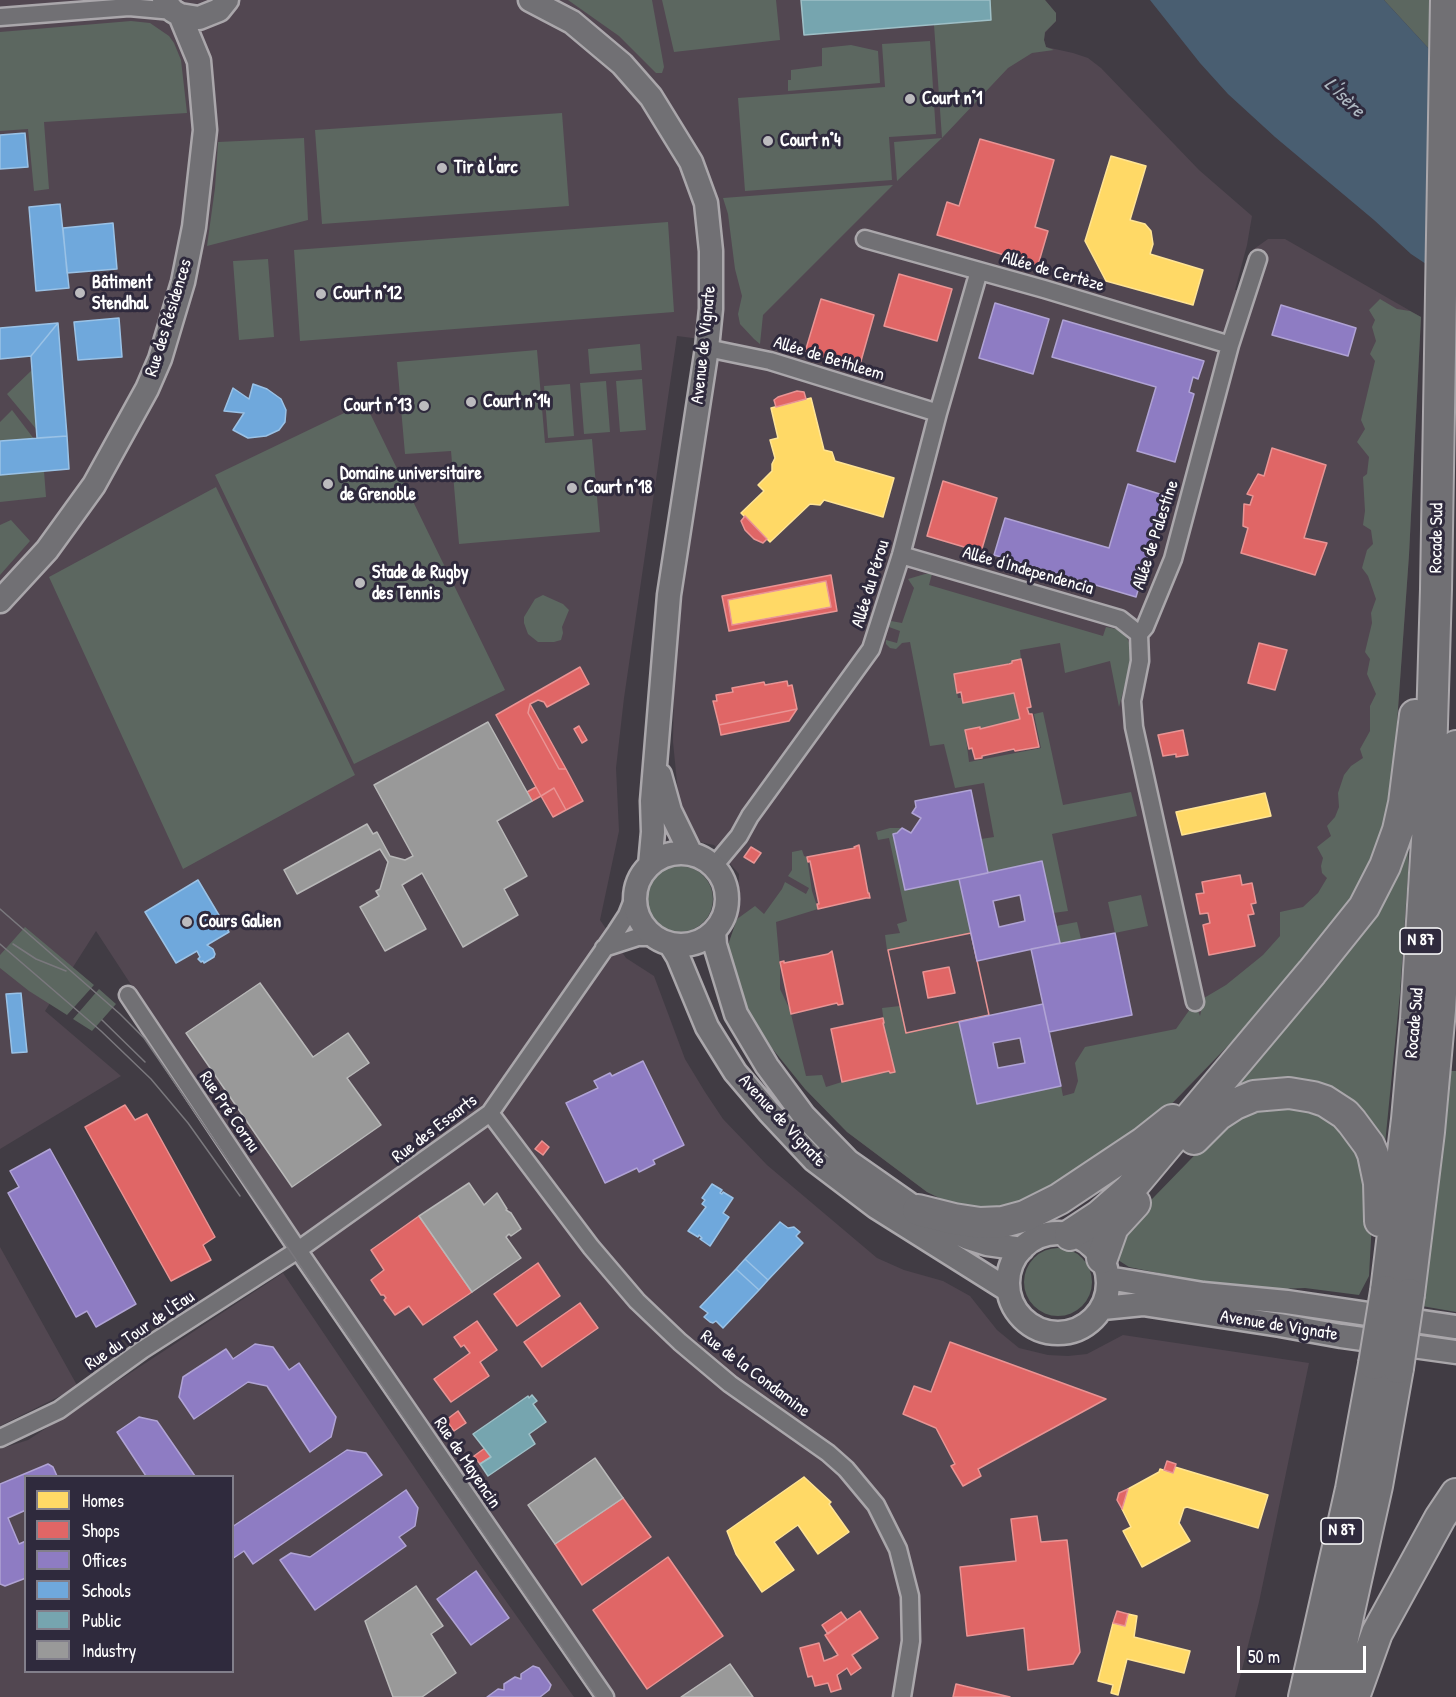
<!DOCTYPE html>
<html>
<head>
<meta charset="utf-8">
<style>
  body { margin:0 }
  #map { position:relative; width:1456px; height:1697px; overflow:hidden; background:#413c44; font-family:"Patrick Hand",sans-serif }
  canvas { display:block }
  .legend { position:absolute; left:24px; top:1475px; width:210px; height:198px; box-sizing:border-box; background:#2f2a3d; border:2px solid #827f8b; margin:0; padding:8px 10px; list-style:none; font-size:18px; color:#fff }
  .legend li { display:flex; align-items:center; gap:12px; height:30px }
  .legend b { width:30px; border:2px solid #827f8b }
  .scale { position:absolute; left:1237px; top:1646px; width:129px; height:27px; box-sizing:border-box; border:3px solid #fff; border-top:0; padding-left:8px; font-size:18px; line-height:21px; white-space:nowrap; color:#fff; -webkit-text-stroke:4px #2f2a3d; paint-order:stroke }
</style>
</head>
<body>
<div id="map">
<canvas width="1456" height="1697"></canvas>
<ul class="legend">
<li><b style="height:16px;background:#ffd966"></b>Homes</li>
<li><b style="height:16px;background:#e06666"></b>Shops</li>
<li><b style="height:16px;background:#8e7cc3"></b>Offices</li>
<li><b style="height:16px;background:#6fa8dc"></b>Schools</li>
<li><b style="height:16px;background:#76a5af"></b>Public</li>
<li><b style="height:16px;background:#999"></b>Industry</li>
</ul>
<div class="scale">50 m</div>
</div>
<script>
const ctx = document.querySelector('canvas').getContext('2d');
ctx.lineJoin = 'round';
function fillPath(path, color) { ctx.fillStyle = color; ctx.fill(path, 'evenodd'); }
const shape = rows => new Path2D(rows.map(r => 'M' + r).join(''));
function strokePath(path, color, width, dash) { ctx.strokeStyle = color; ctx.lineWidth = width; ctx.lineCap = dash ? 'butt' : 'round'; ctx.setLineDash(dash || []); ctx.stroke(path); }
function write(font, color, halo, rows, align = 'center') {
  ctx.font = font + ' "Patrick Hand",sans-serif'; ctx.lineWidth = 6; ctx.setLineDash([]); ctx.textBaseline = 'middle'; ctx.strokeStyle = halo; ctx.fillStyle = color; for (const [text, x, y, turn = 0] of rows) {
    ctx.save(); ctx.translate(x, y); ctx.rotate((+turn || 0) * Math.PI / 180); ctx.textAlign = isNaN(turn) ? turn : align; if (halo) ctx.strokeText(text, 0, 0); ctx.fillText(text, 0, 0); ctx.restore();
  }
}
fillPath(shape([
  [0,0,1045,0,1056,13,1056,21,1045,33,1044,40,1046,47,1073,53,1088,58,1101,68,1199,170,1252,216,1247,245,1235,290,1238,290,1247,259,1254,249,1268,239,1285,239,1421,317,1409,555,1391,807,1305,966,1172,1104,970,1213,927,1192,847,1132,805,1089,771,1047,728,945,737,919,739,874,714,845,694,841,679,803,673,742,674,675,691,513,716,341,677,336,624,698,616,768,619,831,600,920,626,958,654,976,685,1059,705,1092,723,1119,767,1165,877,1258,904,1270,943,1281,970,1296,997,1330,1019,1348,1048,1355,1068,1356,1087,1354,1123,1335,1309,1363,1259,1602,1235,1697,614,1697,315,1260,203,1095,96,931,45,1011,121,1076,0,1149],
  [0,1247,78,1387,0,1426],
  [283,1273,479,1563,574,1697,0,1697,0,1449,28,1440],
  [26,1476,232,1476,232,1672,26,1672]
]), '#524751');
fillPath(shape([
  [568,0,652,0,664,67,662,73,656,73,619,36],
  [662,0,776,0,780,40,674,52],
  [801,0,1045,0,1056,13,1056,21,1045,32,1044,40,1046,47,1054,50,1032,53,1008,68,942,138,897,181,894,142,942,138,934,25,991,20,991,17,945,21],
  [1384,0,1456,0,1431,51],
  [131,21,150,23,169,36,174,43,181,60,187,113,44,122,49,189,34,191,28,129,0,131,0,32],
  [930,41,936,134,889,137,892,180,745,191,738,98,885,87,882,44],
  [851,45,878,51,880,83,788,91,788,80,791,80,791,70,822,66,822,48],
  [562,113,569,206,322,224,315,130],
  [304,138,308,220,207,246,215,188,218,142],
  [893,185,763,315,760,344,754,339,740,324,738,314,742,296,735,269,728,214,723,198],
  [668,222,674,312,300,341,294,250],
  [268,259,274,337,239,340,233,261],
  [1380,299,1397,309,1410,311,1421,317,1409,555,1391,807,1366,887,1305,966,1152,1124,1018,1209,970,1213,927,1192,847,1132,805,1089,771,1047,745,1007,728,945,737,919,755,906,764,914,782,889,785,882,806,894,809,888,788,876,792,870,792,852,802,850,804,856,807,857,812,891,818,909,776,922,780,967,780,989,790,1010,806,1076,822,1075,826,1087,845,1081,884,1023,882,1008,900,1006,906,1033,959,1022,977,1104,1061,1086,1063,1096,1074,1093,1078,1081,1075,1063,1085,1047,1176,1029,1195,1002,1200,1016,1204,998,1226,985,1263,955,1280,936,1280,912,1303,907,1318,893,1327,878,1322,873,1321,866,1323,858,1317,847,1331,836,1327,826,1335,817,1339,807,1338,793,1344,775,1351,766,1363,758,1360,749,1370,731,1370,706,1376,694,1367,674,1370,659,1365,652,1372,623,1371,613,1376,599,1368,576,1362,568,1367,550,1373,544,1371,530,1363,525,1365,511,1363,477,1367,474,1369,457,1357,442,1365,429,1361,420,1375,361,1370,354,1376,341,1372,327,1375,320,1369,310],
  [640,344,642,370,590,374,588,349],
  [537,350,545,443,592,439,600,532,459,544,451,451,405,454,397,362],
  [32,370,37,430,7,394],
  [642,379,646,430,620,432,616,381],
  [606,381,610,432,584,434,580,383],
  [570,384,574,436,548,438,544,386],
  [365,403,505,690,354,764,215,475],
  [12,410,34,439,0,441,0,422],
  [44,471,46,497,0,502,0,475],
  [216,487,355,775,183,869,49,577],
  [11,520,30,541,0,575,0,525],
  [925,574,932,574,929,585,1103,636,1106,627,1116,629,1126,636,1131,647,1132,657,1119,707,1110,661,1065,673,1060,643,1020,650,1021,659,1012,661,1012,663,954,674,958,698,962,698,963,703,1014,693,1020,719,980,729,979,727,965,730,969,762,1041,748,1034,714,1043,712,1063,805,1131,792,1137,816,1052,834,1068,911,1053,913,1042,861,988,873,981,839,994,837,984,783,955,788,944,744,930,746,910,642,902,643,896,649,890,648,886,644,886,640,897,643,900,631,889,627,891,621,902,623,914,588,908,579],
  [543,595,563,604,569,610,562,627,563,633,561,640,554,642,538,642,528,634,524,623,524,617,535,599],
  [1409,824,1408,874,1400,993,1385,1144,1327,1092,1196,1121],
  [890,828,902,828,897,833,893,835,905,890,959,879,971,933,887,950,885,935,900,933,897,924,907,921,889,838,878,840,876,832],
  '647 899a33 33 0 1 1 66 0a33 33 0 1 1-66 0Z',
  [1141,895,1148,926,1115,933,1108,902],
  [1077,922,1081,939,1060,943,1056,926],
  [25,927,94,985,67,1015,29,991,0,968,0,955],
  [99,989,116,1004,92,1031,73,1019],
  [1449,1071,1456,1071,1456,1312,1422,1306,1419,1296,1435,1209],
  [1301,1103,1333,1120,1361,1151,1373,1203,1369,1276,1359,1295,1305,1288,1278,1289,1198,1281,1129,1267,1118,1260,1115,1254,1122,1230,1220,1129,1237,1113],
  '1024 1282a34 34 0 1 1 68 0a34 34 0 1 1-68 0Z'
]), '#5c6760');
fillPath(shape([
  [1150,0,1384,0,1431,51,1456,284,1411,254,1374,220,1275,137,1228,94,1200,63]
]), '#495e71');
const homes = shape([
  [1111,156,1146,166,1130,220,1145,224,1151,231,1153,244,1150,254,1203,270,1193,305,1106,281,1085,241,1111,156],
  [811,398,824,450,832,452,835,461,894,478,883,517,824,500,820,505,810,504,770,542,741,513,764,491,758,485,772,471,772,464,775,458,770,440,778,438,771,408,811,398],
  [826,581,831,607,732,625,728,600,826,581],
  [1265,793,1271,816,1182,835,1176,812,1265,793],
  [1175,1467,1268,1495,1258,1528,1187,1507,1184,1508,1179,1523,1190,1541,1142,1567,1123,1531,1131,1527,1122,1509,1128,1489,1159,1472,1160,1469,1173,1473,1175,1467],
  [804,1477,831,1502,829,1504,849,1532,818,1554,798,1525,795,1527,774,1542,794,1570,762,1592,736,1554,727,1531,804,1477],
  [1128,1614,1137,1616,1134,1637,1190,1651,1184,1673,1127,1659,1118,1695,1111,1693,1113,1685,1098,1681,1113,1623,1125,1626,1128,1614]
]);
fillPath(homes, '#ffd966');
strokePath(homes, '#ffe494', 1.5);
const shops = shape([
  [980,139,1054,160,1035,227,1048,231,1038,265,937,235,947,202,959,206,980,139],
  [899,274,952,289,937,341,884,326,899,274],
  [821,299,874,315,859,368,805,352,821,299],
  [797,391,804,392,806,399,776,407,774,400,778,397,797,391],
  [1272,448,1326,465,1304,538,1327,543,1315,575,1241,553,1248,528,1243,526,1244,504,1250,505,1253,496,1247,494,1258,474,1264,476,1272,448],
  [943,481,997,498,981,552,927,536,943,481],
  [745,516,767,539,763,543,754,539,745,530,741,521,745,516],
  [831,575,837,611,729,631,722,596,831,575],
  [826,581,831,607,732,625,728,600,826,581],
  [1259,643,1287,650,1275,690,1248,683,1259,643],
  [1021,659,1031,707,1027,708,1029,714,1032,714,1039,747,1015,751,1014,749,982,756,982,758,975,759,972,748,969,749,965,730,980,727,980,729,1020,719,1014,693,963,703,961,692,957,693,954,674,1009,664,1012,663,1012,661,1021,659],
  [580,667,589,684,547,707,544,702,538,700,530,704,528,713,559,769,566,769,583,801,566,810,554,788,541,796,496,715,580,667],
  [787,681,788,686,792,685,797,709,719,725,713,701,717,701,716,695,733,692,732,688,764,682,765,685,787,681],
  [530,704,566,769,559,769,528,713,530,704],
  [797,709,789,721,721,735,719,725,797,709],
  [579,726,587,740,582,743,574,729,579,726],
  [1183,730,1188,755,1176,757,1176,754,1163,756,1158,735,1183,730],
  [536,787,541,796,532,801,527,792,536,787],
  [554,788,566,810,553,817,541,796,554,788],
  [859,845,868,893,869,893,870,898,866,898,818,909,817,904,819,904,810,861,808,862,807,857,855,848,854,847,859,845],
  [751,847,761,853,754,863,744,857,751,847],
  [1240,875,1242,885,1252,883,1256,903,1251,904,1254,914,1248,915,1255,946,1209,955,1203,925,1210,923,1208,913,1200,914,1196,894,1204,893,1202,882,1240,875],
  [971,933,989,1015,906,1033,888,950,971,933],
  [949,967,955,993,928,998,923,972,949,967],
  [971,933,989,1015,906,1033,888,950,971,933],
  [832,951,843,1004,838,1005,837,1003,791,1014,780,962,784,961,784,963,828,954,832,951],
  [883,1018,884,1023,883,1023,895,1072,890,1073,889,1071,842,1082,831,1029,883,1018],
  [125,1105,135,1120,147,1114,215,1237,203,1245,211,1260,171,1281,85,1127,125,1105],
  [542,1141,549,1147,543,1155,535,1149,542,1141],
  [419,1216,472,1292,423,1325,409,1306,395,1315,384,1300,386,1298,384,1295,381,1295,371,1280,384,1270,371,1250,419,1216],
  [538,1263,560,1296,517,1326,494,1294,538,1263],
  [580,1303,598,1328,542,1367,524,1342,580,1303],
  [477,1321,497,1350,480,1362,489,1376,451,1402,434,1379,470,1353,464,1345,461,1347,454,1337,477,1321],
  [950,1342,1106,1399,978,1469,981,1476,963,1486,951,1466,955,1464,936,1428,903,1414,914,1386,931,1392,950,1342],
  [458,1411,466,1423,454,1431,446,1420,458,1411],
  [485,1448,491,1457,480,1464,474,1456,485,1448],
  [1167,1461,1176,1464,1173,1473,1164,1470,1167,1461],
  [1128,1489,1122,1509,1117,1500,1119,1493,1128,1489],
  [623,1498,651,1537,582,1585,555,1544,623,1498],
  [1037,1516,1041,1542,1067,1540,1080,1652,1073,1664,1028,1670,1024,1628,967,1636,960,1567,1016,1561,1011,1519,1037,1516],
  [668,1557,723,1636,647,1689,593,1610,668,1557],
  [860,1611,878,1638,852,1655,861,1668,851,1675,847,1668,837,1675,841,1689,831,1692,828,1683,815,1686,812,1676,808,1677,800,1648,819,1643,824,1661,832,1658,838,1655,825,1635,860,1611],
  [1117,1611,1128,1614,1125,1626,1113,1623,1117,1611],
  [841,1612,847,1620,828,1634,822,1625,841,1612],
  [956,1684,1010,1697,953,1697,956,1684]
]);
fillPath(shops, '#e06666');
strokePath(shops, '#e99494', 1.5);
const offices = shape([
  [995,303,1049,319,1033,374,979,358,995,303],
  [1281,305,1356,328,1348,356,1272,335,1281,305],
  [1063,320,1204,361,1198,379,1193,377,1189,392,1194,394,1175,462,1137,451,1156,387,1052,357,1063,320],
  [1128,484,1166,496,1136,597,994,555,1005,518,1109,548,1128,484],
  [971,790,988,873,905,890,893,834,897,833,902,828,911,833,921,818,912,813,916,807,915,801,971,790],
  [1042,861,1060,943,977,961,959,879,1042,861],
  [1020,895,1025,921,999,927,993,901,1020,895],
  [1115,933,1132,1015,1049,1032,1031,949,1115,933],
  [1043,1004,1061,1086,977,1104,959,1022,1043,1004],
  [1020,1038,1025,1063,998,1068,993,1043,1020,1038],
  [643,1061,684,1145,653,1160,655,1164,639,1172,637,1168,605,1183,566,1103,598,1088,594,1081,610,1073,612,1076,643,1061],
  [50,1149,136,1304,96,1327,87,1311,76,1317,8,1193,19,1187,10,1171,50,1149],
  [255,1344,273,1347,289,1370,299,1363,336,1417,331,1437,310,1452,267,1386,248,1382,194,1419,179,1397,183,1377,226,1349,233,1359,255,1344],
  [139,1417,157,1421,195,1476,146,1476,117,1432,139,1417],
  [347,1450,366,1453,382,1475,253,1564,244,1551,232,1559,232,1527,347,1450],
  [48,1464,53,1467,57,1476,26,1476,26,1510,8,1518,19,1544,26,1541,26,1578,5,1586,0,1584,0,1484,48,1464],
  [406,1490,418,1508,415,1526,399,1537,406,1546,315,1610,280,1560,291,1553,310,1557,406,1490],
  [476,1571,509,1618,471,1645,437,1599,476,1571],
  [533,1666,539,1668,551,1685,549,1690,540,1697,487,1697,498,1689,504,1690,504,1684,515,1677,521,1679,521,1674,533,1666]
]);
fillPath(offices, '#8e7cc3');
strokePath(offices, '#b0a3d5', 1.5);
const schools = shape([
  [25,133,28,167,0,169,0,135,25,133],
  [60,204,69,288,36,291,29,207,60,204],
  [113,223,117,269,67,273,63,228,113,223],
  [119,318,122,357,78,360,74,322,119,318],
  [58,323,31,356,0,359,0,328,58,323],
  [58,323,67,436,37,438,31,356,58,323],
  [253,384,267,389,281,399,286,410,285,422,279,430,266,436,248,438,233,430,244,413,224,411,233,388,249,399,253,384],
  [67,436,69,469,0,475,0,441,67,436],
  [198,880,229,932,207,945,213,949,215,954,214,957,204,963,203,961,201,962,198,959,200,957,197,951,176,963,145,912,198,880],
  [21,993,27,1052,12,1053,6,994,21,993],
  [712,1184,722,1190,720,1193,722,1194,723,1192,733,1198,723,1213,729,1217,710,1246,700,1239,702,1238,699,1235,698,1237,688,1231,706,1207,702,1204,705,1200,702,1198,712,1184],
  [780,1222,788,1228,794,1227,800,1232,796,1236,803,1243,768,1280,745,1259,780,1222],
  [745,1259,768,1280,759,1290,736,1269,745,1259],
  [736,1269,759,1290,723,1328,716,1321,713,1323,710,1322,704,1317,708,1313,700,1307,736,1269]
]);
fillPath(schools, '#6fa8dc');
strokePath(schools, '#9ac2e6', 1.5);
const public = shape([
  [801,0,990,0,991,20,804,35,801,0],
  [532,1395,537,1401,533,1404,546,1422,529,1434,535,1444,488,1476,480,1464,491,1457,473,1434,528,1396,529,1398,532,1395]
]);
fillPath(public, '#76a5af');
strokePath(public, '#9fc0c7', 1.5);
const industry = shape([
  [488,722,532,801,497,821,527,876,504,889,518,915,463,947,422,873,402,885,426,929,385,951,360,907,379,896,376,891,380,889,388,862,380,849,297,894,284,870,367,824,373,834,377,832,390,856,405,860,413,856,374,785,488,722],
  [260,983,313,1057,348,1033,369,1063,347,1078,381,1125,292,1187,186,1033,260,983],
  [469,1183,484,1205,497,1193,507,1209,506,1210,511,1213,521,1229,511,1236,509,1234,506,1237,521,1258,472,1292,419,1216,469,1183],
  [595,1458,623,1498,555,1544,528,1505,595,1458],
  [416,1586,443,1626,431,1634,456,1673,422,1697,393,1697,365,1621,416,1586],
  [730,1664,753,1697,681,1697,730,1664]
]);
fillPath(industry, '#999');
strokePath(industry, '#b8b8b8', 1.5);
const street = shape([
  [0,17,129,7,173,11],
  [865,239,1044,289,1230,345],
  [707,348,770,361,938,413],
  [901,555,1120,619,1139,634],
  [714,866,739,836,750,816,871,649,901,555,938,413,979,271],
  [604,948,638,937,655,937],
  [128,995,298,1250,605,1697],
  [1195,1002,1134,727,1132,701,1140,661,1139,634,1145,627,1173,559,1230,345,1258,259],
  [490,1113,591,1247,637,1301,680,1342,730,1384,828,1453,846,1469,876,1505,898,1549,910,1596,911,1641,902,1697],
  [0,1438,59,1410,142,1350,298,1250,490,1113,616,932,627,915,635,895]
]);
const secondary = shape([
  [164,0,173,11,180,15,199,18,219,10,227,0],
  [530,0,572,22,622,64,651,97,691,162,706,203,711,251,711,309,707,348,669,595,652,801,653,832,650,865],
  [0,601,47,550,94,485,147,389,160,359,183,282,194,227,205,130,199,61,180,15],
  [660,775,670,811,691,854],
  '635 899a46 46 0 1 1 92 0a46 46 0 1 1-92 0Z',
  [714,931,715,945,736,1014,767,1066,804,1116,848,1161,938,1224,968,1238,987,1244,1022,1249],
  [670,944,678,957,707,1027,735,1072,769,1112,814,1160,876,1207,1008,1290],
  '1008 1283a50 50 0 1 1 100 0a50 50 0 1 1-100 0Z',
  [1108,1278,1203,1294,1287,1302,1456,1327],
  [1103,1308,1143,1304,1280,1325,1341,1336,1456,1352]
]);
const highway = shape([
  [1194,1139,1218,1115,1235,1104,1254,1096,1289,1093,1313,1097,1325,1101,1345,1114,1352,1122,1369,1145,1373,1154,1379,1183,1380,1221],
  [918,1210,954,1219,980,1223,1003,1222,1025,1216,1059,1199,1143,1143,1172,1120],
  [1070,1235,1099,1216,1130,1189,1312,972,1364,907,1385,866,1398,830,1404,803,1415,715],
  [1102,1258,1113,1227,1135,1203],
  [1386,1291,1407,1119,1416,1019,1430,792,1436,589,1446,0],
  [1409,1294,1429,1132,1440,1010,1456,746],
  [1304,1697,1351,1489,1374,1364],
  [1330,1697,1377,1486,1398,1368],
  [1354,1697,1377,1633,1440,1518,1456,1494]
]);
strokePath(street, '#aaa7ab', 21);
strokePath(secondary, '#aaa7ab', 27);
strokePath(highway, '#aaa7ab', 34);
strokePath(street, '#717074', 16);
strokePath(secondary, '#717074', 22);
strokePath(highway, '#717074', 30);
strokePath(shape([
  [0,909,120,1014,144,1038,596,1697],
  [0,944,101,1031,151,1079,188,1123,240,1196],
  [13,944,36,959,66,971],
  [102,1020,145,1062]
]), '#7a787d', 1.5);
const highwayBridge = shape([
  [1374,1364,1386,1291],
  [1398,1368,1409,1294]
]);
strokePath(highwayBridge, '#aaa7ab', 34, []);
strokePath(highwayBridge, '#717074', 30);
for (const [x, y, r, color] of [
  [910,99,6,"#bcbbbe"],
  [768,141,6,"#bcbbbe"],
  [442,168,6,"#bcbbbe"],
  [80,293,6,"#bcbbbe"],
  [321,294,6,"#bcbbbe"],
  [471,402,6,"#bcbbbe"],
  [424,406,6,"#bcbbbe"],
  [328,484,6,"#bcbbbe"],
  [572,488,6,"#bcbbbe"],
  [360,583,6,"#bcbbbe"],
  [187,922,6,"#bcbbbe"]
]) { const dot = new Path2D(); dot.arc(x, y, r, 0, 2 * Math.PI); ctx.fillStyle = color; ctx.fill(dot); strokePath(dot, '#2f2a3d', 2); }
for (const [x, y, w] of [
  [1421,941,42],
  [1342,1531,42]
]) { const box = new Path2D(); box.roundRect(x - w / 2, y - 13, w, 26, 4.5); ctx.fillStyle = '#2f2a3d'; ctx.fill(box); strokePath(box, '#fff', 1.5); }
write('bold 16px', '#fff', null, [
  ["N 87",1421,941],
  ["N 87",1342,1531]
]);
write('bold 18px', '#fff', '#2f2a3d', [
  ["Court n°1",922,99],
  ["Court n°4",780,141],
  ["Tir à l'arc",454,168],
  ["Bâtiment",92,283],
  ["Stendhal",92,304],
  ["Court n°12",333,294],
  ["Court n°14",483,402],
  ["Court n°13",412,406,"right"],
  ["Domaine universitaire",340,474],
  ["de Grenoble",340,495],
  ["Court n°18",584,488],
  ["Stade de Rugby",372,573],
  ["des Tennis",372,594],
  ["Cours Galien",199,922]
], 'left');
write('18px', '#fff', '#2f2a3d', [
  ["Allée de Certèze",1053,272,16],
  ["Rue des Résidences",169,318,-73],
  ["Avenue de Vignate",704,345,-84],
  ["Allée de Bethleem",829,359,17],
  ["Allée de Palestine",1156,535,-72],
  ["Rocade Sud",1437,538,-89],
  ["Allée d'Independencia",1028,571,16],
  ["Allée du Pérou",871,584,-73],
  ["Rocade Sud",1415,1023,-85],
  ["Rue Pré Cornu",229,1112,56],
  ["Avenue de Vignate",782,1121,47],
  ["Rue des Essarts",435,1129,-37],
  ["Avenue de Vignate",1279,1326,9],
  ["Rue du Tour de l'Eau",140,1331,-34],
  ["Rue de la Condamine",755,1374,37],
  ["Rue de Mayencin",467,1463,56]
]);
write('italic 20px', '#aeb8c1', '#2f2a3d', [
  ["L'Isère",1344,98,44]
]);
</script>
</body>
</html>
